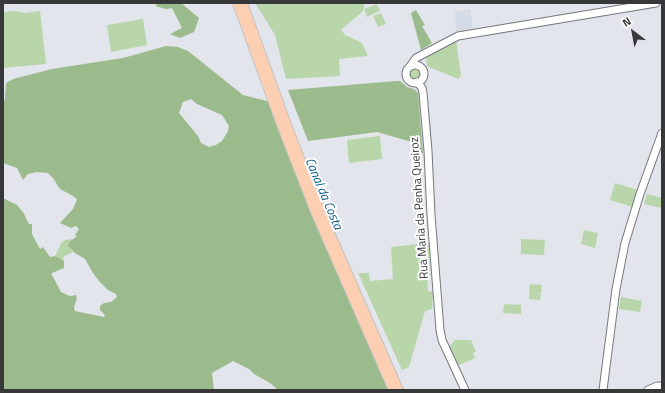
<!DOCTYPE html>
<html>
<head>
<meta charset="utf-8">
<style>
  body { margin:0 }
  #map { position:relative; width:665px; height:393px; overflow:hidden; background:#e2e5eb; font-family:"Titillium Web",sans-serif }
  canvas { display:block }
  .frame { position:absolute; inset:0; border:4px solid #36383a; pointer-events:none }
  .north { position:absolute; left:613px; top:12px; width:40px; height:40px; -webkit-text-stroke:3px #fff; paint-order:stroke; rotate:328deg; font-size:11px; font-weight:700; line-height:16px; text-align:center; color:#36383a }
  .north::after { content:''; display:block; margin:auto; width:14px; height:18px; background:#36383a; clip-path:polygon(50% 0,100% 100%,50% 72%,0 100%) }
</style>
</head>
<body>
<div id="map">
<canvas width="665" height="393"></canvas>
<div class="frame"></div>
<div class="north">N</div>
</div>
<script>
const ctx = document.querySelector('canvas').getContext('2d');
ctx.lineJoin = 'round';
function fillPath(path, color) { ctx.fillStyle = color; ctx.fill(path, 'evenodd'); }
const shape = rows => new Path2D(rows.map(r => 'M' + r).join(''));
function strokePath(path, color, width, dash) { ctx.strokeStyle = color; ctx.lineWidth = width; ctx.lineCap = dash ? 'butt' : 'round'; ctx.setLineDash(dash || []); ctx.stroke(path); }
function write(font, color, halo, rows, align = 'center') {
  ctx.font = font + ' "Titillium Web",sans-serif'; ctx.lineWidth = 4; ctx.setLineDash([]); ctx.textBaseline = 'middle'; ctx.strokeStyle = halo; ctx.fillStyle = color; for (const [text, x, y, turn = 0] of rows) {
    ctx.save(); ctx.translate(x, y); ctx.rotate((+turn || 0) * Math.PI / 180); ctx.textAlign = isNaN(turn) ? turn : align; if (halo) ctx.strokeText(text, 0, 0); ctx.fillText(text, 0, 0); ctx.restore();
  }
}
fillPath(shape([
  [470,9,473,28,456,31,455,12]
]), '#d3dbe7');
fillPath(shape([
  [255,3,365,3,363,11,341,30,345,35,362,43,368,56,339,59,340,76,286,79,275,35],
  [377,4,380,11,367,17,364,9],
  [15,11,25,13,40,11,46,64,3,68,3,12],
  [381,13,386,24,378,27,373,16],
  [143,19,147,45,111,52,107,25],
  [456,40,461,76,458,79,427,66,426,59,428,55],
  '407 73a7 7 0 1 1 14 0a7 7 0 1 1-14 0Z',
  [380,136,382,159,349,163,347,140],
  [615,183,638,190,633,207,610,200],
  [647,194,662,198,662,208,644,204],
  [584,230,598,233,595,248,581,244],
  [72,239,69,242,69,246,73,252,63,257,64,261,55,256,61,243,65,240],
  [521,239,545,240,544,255,521,254],
  [429,243,430,276,427,278,428,291,433,292,432,309,425,311,409,367,402,370,358,273,369,273,370,281,393,279,391,247],
  [530,284,542,285,541,293,537,293,541,294,540,300,529,299],
  [621,297,642,301,640,312,619,309],
  [504,304,521,305,521,314,503,313],
  [455,340,471,340,476,352,473,352,475,358,457,366,449,347]
]), '#b8d6aa');
fillPath(shape([
  [159,3,181,3,199,18,194,32,180,38,170,34,182,28,172,8,166,9,155,6],
  [416,10,425,25,422,26,432,43,421,50,411,13],
  [166,46,178,47,188,51,243,95,267,101,278,111,389,390,278,390,270,383,254,374,249,369,233,361,212,373,214,390,3,390,3,198,17,205,23,212,29,224,32,224,32,234,40,249,43,247,50,257,55,256,64,261,64,268,52,273,52,275,61,292,70,296,76,295,77,298,74,307,75,311,104,317,105,315,100,310,100,306,104,303,111,302,117,297,116,294,108,290,99,281,93,273,85,259,75,253,68,246,69,242,76,237,77,236,75,235,79,229,76,226,71,228,60,223,73,209,77,199,73,196,60,189,53,178,48,173,37,172,28,174,23,180,17,168,3,163,3,104,5,99,6,83,13,79,52,69,123,58],
  [191,99,197,104,222,115,229,126,228,131,222,141,216,145,209,147,201,143,198,136,179,113,183,102],
  [396,81,400,81,407,87,414,89,418,93,423,154,412,142,377,132,308,141,288,90]
]), '#9cbb8d');
const secondary = shape([
  '406 74a9 9 0 1 1 18 0a9 9 0 1 1-18 0Z',
  [411,65,416,58,458,36,656,3],
  [417,82,422,88,423,93,428,151,431,215,440,330,442,340,465,390],
  [603,390,616,289,625,243,640,194,662,133],
  [648,390,657,386,662,386]
]);
const primary = shape([
  [237,3,282,127,316,214,393,390],
  [243,3,287,125,321,212,399,390]
]);
strokePath(secondary, '#74777c', 9);
strokePath(primary, '#c3c3c4', 10);
strokePath(secondary, '#fff', 7);
strokePath(primary, '#fcceb2', 8);
write('12px', '#36383a', '#fff', [
  ["Rua Maria da Penha Queiroz",420,208,-94]
]);
write('italic 13px', '#0d5a88', '#fff', [
  ["Canal da Costa",323,194,67]
]);
</script>
</body>
</html>
